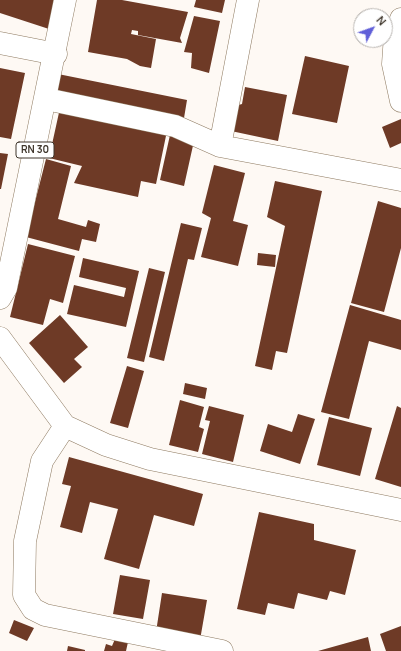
<!DOCTYPE html>
<html>
<head>
<meta charset="utf-8">
<style>
  body { margin:0 }
  #map { position:relative; width:401px; height:651px; overflow:hidden; background:#fef9f4; font-family:Manrope,sans-serif }
  canvas { display:block }
  .north { position:absolute; left:353px; top:8px; width:40px; height:40px; box-sizing:border-box; background:#fff; border:1px solid #b3afab; border-radius:50%; rotate:49deg; font-size:11px; font-weight:700; line-height:16px; text-align:center; color:#40372d }
  .north::after { content:''; display:block; margin:auto; width:14px; height:18px; background:#605fd8; clip-path:polygon(50% 0,100% 100%,50% 72%,0 100%) }
</style>
</head>
<body>
<div id="map">
<canvas width="401" height="651"></canvas>
<div class="north">N</div>
</div>
<script>
const ctx = document.querySelector('canvas').getContext('2d');
ctx.lineJoin = 'round';
function fillPath(path, color) { ctx.fillStyle = color; ctx.fill(path, 'evenodd'); }
const shape = rows => new Path2D(rows.map(r => 'M' + r).join(''));
function strokePath(path, color, width, dash) { ctx.strokeStyle = color; ctx.lineWidth = width; ctx.lineCap = dash ? 'butt' : 'round'; ctx.setLineDash(dash || []); ctx.stroke(path); }
function write(font, color, halo, rows, align = 'center') {
  ctx.font = font + ' Manrope,sans-serif'; ctx.lineWidth = 4; ctx.setLineDash([]); ctx.textBaseline = 'middle'; ctx.strokeStyle = halo; ctx.fillStyle = color; for (const [text, x, y, turn = 0] of rows) {
    ctx.save(); ctx.translate(x, y); ctx.rotate((+turn || 0) * Math.PI / 180); ctx.textAlign = isNaN(turn) ? turn : align; if (halo) ctx.strokeText(text, 0, 0); ctx.fillText(text, 0, 0); ctx.restore();
  }
}
fillPath(shape([
  [0,0,59,0,49,29,0,13],
  [97,0,122,0,188,12,180,38,182,43,138,35,138,31,132,30,131,34,156,39,151,68,140,66,127,59,88,52],
  [196,0,225,0,222,13,194,7],
  [194,16,220,21,209,73,191,68,192,53,184,52],
  [305,56,349,66,337,123,292,114],
  [0,68,25,73,11,139,0,137],
  [58,74,187,100,184,118,55,93],
  [245,87,287,95,278,141,231,131,235,106,242,104],
  [60,108,167,131,156,184,141,181,138,197,74,183,82,166,49,158],
  [401,119,401,143,390,148,382,127],
  [170,135,194,141,184,186,160,180],
  [0,153,8,154,1,189,0,189],
  [46,159,71,166,58,219,86,227,88,220,100,224,96,242,82,239,79,251,26,237],
  [214,165,245,173,233,221,248,225,238,266,201,257,211,218,202,213],
  [275,181,322,191,287,353,276,351,272,370,255,366,285,226,267,217],
  [378,201,401,208,401,248,384,312,351,303],
  [181,223,202,228,194,260,188,259,164,361,149,357],
  [28,244,75,256,63,303,50,299,43,325,10,317],
  [258,253,276,255,275,267,257,265],
  [83,258,139,271,126,327,67,314,74,285,124,297,126,288,79,277],
  [149,268,165,272,144,362,127,358],
  [350,305,401,320,401,350,369,341,349,419,321,412],
  [60,315,88,347,74,359,82,367,64,383,29,343],
  [127,366,144,371,128,428,110,423],
  [185,383,207,388,205,399,183,394],
  [180,400,204,407,199,427,204,429,198,452,169,445],
  [209,406,244,415,233,462,202,454,210,421,205,420],
  [397,406,401,408,401,487,375,479],
  [298,414,315,419,300,464,260,451,268,424,292,432],
  [329,417,372,428,360,476,317,465],
  [69,457,203,494,194,526,154,515,139,569,104,559,118,509,90,502,82,533,60,527,71,486,62,484],
  [259,512,314,524,314,540,356,550,345,595,330,591,327,600,298,593,294,609,268,603,265,615,237,609],
  [120,575,150,580,143,619,113,614],
  [162,593,207,600,200,640,156,632],
  [14,620,34,628,27,641,9,633],
  [401,626,401,651,386,651,380,634],
  [368,637,371,651,318,651],
  [115,639,128,642,126,651,104,651,106,644,112,646],
  [68,646,85,650,85,651,67,651]
]), '#6e3a26');
const street = shape([
  [401,19,395,35,393,64,401,101],
  [0,43,56,54],
  [46,99,175,126,220,146,401,180],
  [220,146,248,0],
  [0,338,65,426,106,445,150,459,401,510],
  [65,426,42,461,25,541,24,595,33,609,45,615,222,651]
]);
const primary = shape([
  [0,298,6,288,65,0]
]);
strokePath(street, '#8e7a61', 23);
strokePath(primary, '#8e7a61', 23);
strokePath(street, '#fff', 22);
strokePath(primary, '#fff', 22);
for (const [x, y, w] of [
  [35,150,38]
]) { const box = new Path2D(); box.roundRect(x - w / 2, y - 8, w, 16, 3); ctx.fillStyle = '#fff'; ctx.fill(box); strokePath(box, '#40372d', 1); }
write('bold 10px', '#40372d', null, [
  ["RN 30",35,150]
]);
</script>
</body>
</html>
